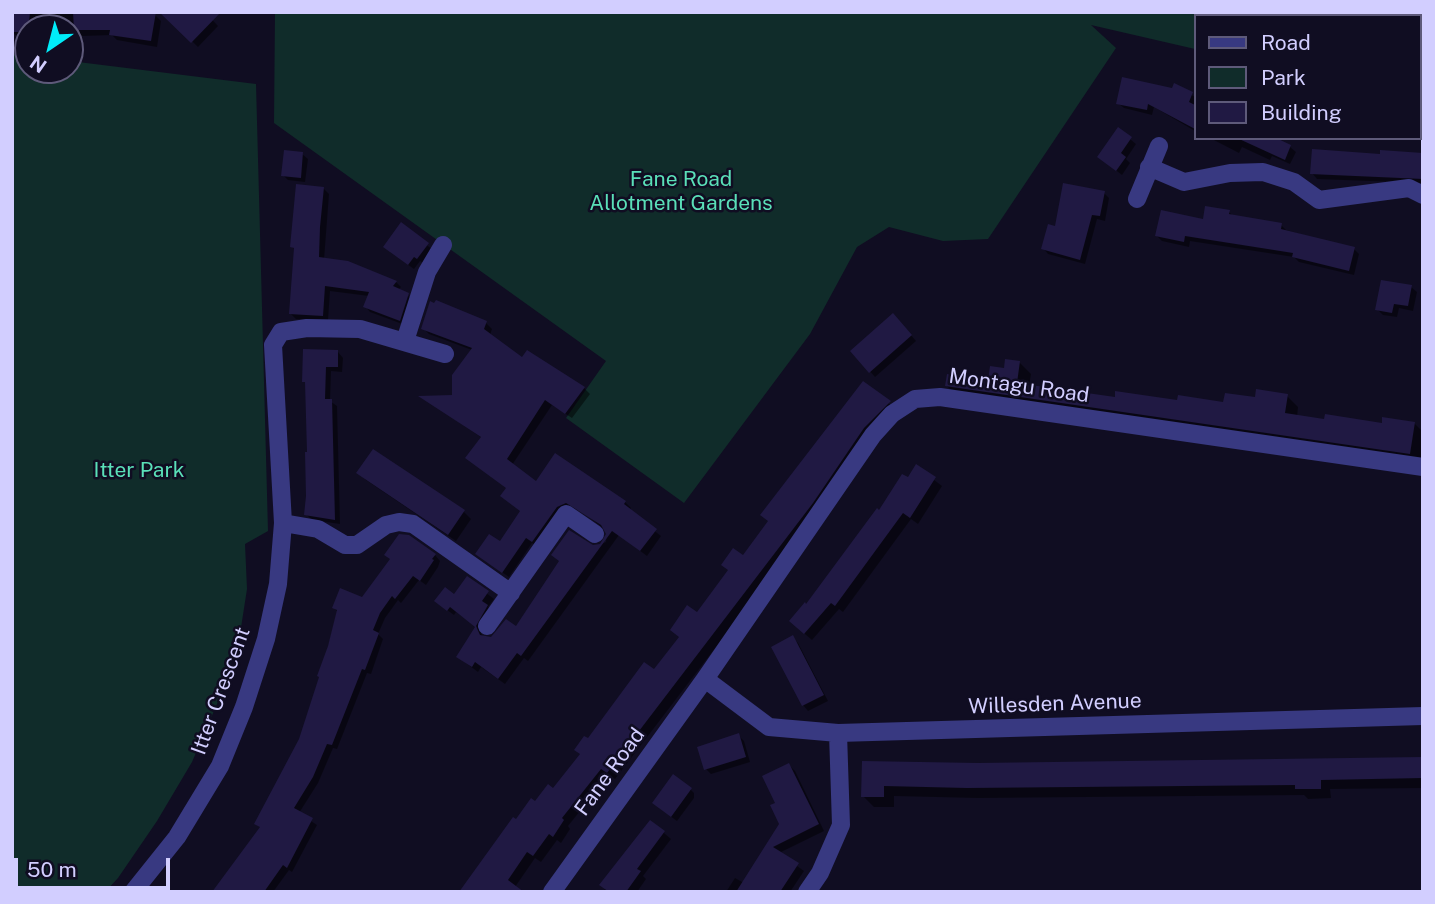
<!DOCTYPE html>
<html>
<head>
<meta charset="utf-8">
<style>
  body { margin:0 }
  #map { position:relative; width:1435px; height:904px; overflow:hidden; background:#100d22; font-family:"Public Sans",sans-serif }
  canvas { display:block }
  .frame { position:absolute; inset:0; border:14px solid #d2ceff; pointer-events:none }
  .legend { position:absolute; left:1194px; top:14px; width:228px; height:126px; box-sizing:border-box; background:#100d22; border:2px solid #5e5a7a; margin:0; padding:9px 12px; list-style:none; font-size:21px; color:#d2ceff }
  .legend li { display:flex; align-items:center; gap:14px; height:35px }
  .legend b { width:35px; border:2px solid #5e5a7a }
  .north { position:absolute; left:14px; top:14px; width:70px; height:70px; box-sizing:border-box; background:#100d22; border:2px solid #5e5a7a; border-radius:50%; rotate:215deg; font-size:19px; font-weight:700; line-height:28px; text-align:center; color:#d2ceff }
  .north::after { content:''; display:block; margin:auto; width:24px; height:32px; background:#00ecf9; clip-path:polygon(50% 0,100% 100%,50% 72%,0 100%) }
  .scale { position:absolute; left:14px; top:858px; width:156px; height:32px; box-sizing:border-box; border:4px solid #d2ceff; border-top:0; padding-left:9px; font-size:21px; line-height:24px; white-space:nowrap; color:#d2ceff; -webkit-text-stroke:5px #100d22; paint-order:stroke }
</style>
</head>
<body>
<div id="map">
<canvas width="1435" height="904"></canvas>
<div class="frame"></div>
<ul class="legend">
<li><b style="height:9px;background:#383981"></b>Road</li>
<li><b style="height:19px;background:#102c2a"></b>Park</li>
<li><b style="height:19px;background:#201943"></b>Building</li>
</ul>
<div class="north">N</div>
<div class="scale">50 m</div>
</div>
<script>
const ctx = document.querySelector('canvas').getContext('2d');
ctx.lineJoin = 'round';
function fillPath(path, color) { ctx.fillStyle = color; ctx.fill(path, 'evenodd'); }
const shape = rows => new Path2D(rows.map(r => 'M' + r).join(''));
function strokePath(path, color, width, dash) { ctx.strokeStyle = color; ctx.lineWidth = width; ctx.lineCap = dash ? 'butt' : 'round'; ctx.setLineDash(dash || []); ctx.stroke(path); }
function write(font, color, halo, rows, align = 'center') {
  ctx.font = font + ' "Public Sans",sans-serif'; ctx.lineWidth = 5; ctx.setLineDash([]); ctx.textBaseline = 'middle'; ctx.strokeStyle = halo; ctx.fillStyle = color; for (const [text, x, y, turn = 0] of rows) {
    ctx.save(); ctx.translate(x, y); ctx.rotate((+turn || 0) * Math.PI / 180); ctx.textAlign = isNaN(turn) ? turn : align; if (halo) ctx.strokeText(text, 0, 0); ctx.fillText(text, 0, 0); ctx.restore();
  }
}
fillPath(shape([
  [275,12,1287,12,1299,16,1195,16,1195,49,1091,25,1116,48,988,239,943,241,889,227,857,247,810,334,684,503,566,418,606,361,274,123],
  [12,54,28,56,28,70,70,70,70,61,256,84,268,531,245,544,247,589,240,634,223,690,192,762,157,821,118,878,105,892,12,892]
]), '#102c2a');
fillPath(shape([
  [12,12,138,12,155,15,161,21,157,47,117,40,112,35,82,36,75,27,28,28,28,37,18,37,12,32],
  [162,12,205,12,218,26,198,47],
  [1175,85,1195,97,1195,131,1154,107,1152,115,1124,108,1118,103,1173,90],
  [1119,130,1136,144,1126,159,1130,163,1122,175,1099,157],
  [1210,138,1270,138,1290,147,1296,152,1290,164,1272,156,1270,160,1242,147,1239,153],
  [302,154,308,159,305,182,288,180,283,175],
  [1423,154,1423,183,1317,179,1312,173,1382,156],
  [323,188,329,194,324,260,396,282,401,287,398,290,413,299,405,325,370,312,365,306,369,296,330,291,328,320,296,319,290,313,296,250,292,247],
  [1104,193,1109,198,1105,221,1097,219,1085,264,1048,254,1043,248,1056,228],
  [1229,212,1234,217,1281,225,1286,230,1354,249,1359,254,1354,275,1299,262,1294,257,1190,241,1189,247,1162,241,1157,236],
  [401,225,433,250,423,263,420,261,414,269,390,252],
  [1411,287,1417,292,1413,311,1399,308,1397,317,1383,315,1377,309],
  [898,320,916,341,875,377,852,351],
  [486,323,492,329,490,335,522,359,584,388,590,394,572,418,552,405,512,465,536,483,556,455,625,502,631,508,629,511,661,536,647,556,619,535,528,661,524,658,505,684,481,667,478,672,458,657,477,627,456,612,454,615,443,607,454,596,467,578,494,599,488,607,493,612,481,633,483,637,492,638,517,628,595,547,606,542,607,531,580,510,568,509,539,547,532,543,509,577,483,559,500,544,522,511,482,438,422,397,453,396,472,350,429,334,423,328],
  [338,352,343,358,342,372,331,371,330,401,337,406,340,524,312,520,306,514,309,453,307,384],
  [1020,363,1031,374,1029,386,1116,399,1224,404,1287,396,1298,407,1297,417,1383,424,1414,423,1423,432,1421,464,958,397,947,386,989,382,1005,370],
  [863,383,897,410,615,779,609,775,568,826,570,829,561,843,557,840,541,862,535,858,515,887,461,892,517,822,535,803,553,790,581,754,588,741,655,672,743,558],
  [917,467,942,486,918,524,911,519,843,612,839,609,812,640,798,628,807,607],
  [359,473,464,512,471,519,456,541,366,480],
  [435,555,440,561,438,567,426,585,419,580,401,603,398,600,385,618,378,634,383,639,371,674,367,673,337,749,333,748,318,783,299,813,317,825,292,872,289,870,273,892,217,892,261,828,301,740,338,612,334,608,363,599],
  [793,638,798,643,828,701,808,711,803,705],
  [738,735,744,741,750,762,711,774,706,769],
  [1423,759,1423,788,1330,789,1331,798,1308,799,1304,795,978,798,894,796,894,807,874,807,863,796,864,763,978,765],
  [789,765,795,771,824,831,779,853,804,871,790,892,726,892,735,878,744,883,781,824,777,804],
  [688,787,694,793,694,798,677,821,659,808],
  [651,822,671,839,643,876,646,879,637,892,603,892]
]), '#0007');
fillPath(shape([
  [12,12,30,12,28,32,12,32],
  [73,12,156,12,151,41,109,35,110,30,74,30],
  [159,12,221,12,191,43],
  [1122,77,1172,88,1174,83,1193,92,1189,102,1195,105,1195,129,1148,104,1147,110,1116,104],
  [1118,127,1132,137,1121,153,1126,157,1116,171,1097,157],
  [1237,138,1276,138,1291,145,1285,160],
  [1312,149,1380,154,1380,150,1423,153,1423,179,1310,174],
  [284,150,303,152,301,178,281,176],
  [1063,183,1105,191,1100,216,1092,215,1080,260,1041,249,1048,224,1055,226],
  [296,184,324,187,320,227,319,257,348,261,397,281,393,286,409,293,400,321,363,307,369,292,325,286,323,316,289,314,294,248,290,247],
  [1205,206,1230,210,1229,214,1282,223,1281,229,1355,247,1349,271,1292,257,1293,253,1185,236,1184,242,1155,236,1161,210,1203,219],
  [401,222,429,243,417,259,414,257,408,265,383,247],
  [1381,280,1412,285,1408,306,1394,304,1392,313,1375,310],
  [436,300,487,321,484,329,522,357,527,350,585,387,565,414,545,400,507,459,536,481,555,453,626,501,624,504,657,529,640,551,612,531,521,656,517,653,498,679,475,662,472,667,456,657,475,627,450,607,447,611,434,601,445,587,454,594,467,576,489,591,482,601,488,605,476,626,480,635,491,637,506,619,516,626,559,561,551,555,569,530,593,545,600,544,606,534,601,525,566,503,557,507,532,542,526,538,502,573,475,554,489,534,500,541,520,511,500,496,506,488,465,458,481,437,418,396,452,395,452,375,472,348,421,329,430,301,434,303],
  [893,313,912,335,869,373,850,351],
  [303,349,338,350,338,367,326,367,325,399,332,399,335,520,304,515,306,496,305,452,307,452,305,382,302,382],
  [1005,359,1020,361,1017,383,1115,397,1115,391,1177,400,1178,395,1223,402,1225,393,1255,397,1256,389,1288,394,1285,413,1324,419,1325,414,1382,423,1382,417,1415,422,1410,454,945,386,947,374,988,380,990,366,1004,368],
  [863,381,891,401,864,428,813,503,607,773,601,769,562,818,564,820,553,837,549,834,533,856,527,852,508,880,524,892,459,892,513,817,516,819,531,798,535,801,548,784,553,788,580,754,574,750,584,736,588,738,644,662,654,669,679,637,670,630,687,605,697,612,728,570,721,565,733,548,743,555,768,521,760,515],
  [373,449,465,510,448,535,356,473],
  [916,464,936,477,910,518,903,513,835,606,831,603,804,634,789,621,805,602,806,604,877,508,879,510,902,474,908,477],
  [399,534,409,535,436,554,432,559,434,560,420,581,413,576,395,599,392,596,380,613,373,630,379,633,365,670,362,669,332,745,327,744,313,777,294,808,313,818,287,868,283,865,264,892,212,892,260,827,254,824,299,739,319,677,317,676,328,646,337,610,332,608,340,588,362,597,390,559,384,555],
  [793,635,824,695,802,706,771,647],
  [739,733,746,757,704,770,697,747],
  [1423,757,1423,778,1321,780,1321,789,1295,789,1295,785,967,788,884,786,884,797,861,797,862,761,978,763],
  [789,763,819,824,773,847,799,863,780,892,736,892,779,824,770,805,775,803,762,776],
  [673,774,692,788,671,817,652,803],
  [650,820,665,831,637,869,641,871,626,892,609,892,599,885]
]), '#201943');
strokePath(shape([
  [1149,167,1184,182,1230,173,1263,172,1294,182,1319,200,1409,188,1423,195],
  [1137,199,1159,146],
  [405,341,427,272,443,245],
  [283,523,318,529,345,545,357,545,386,525,399,522,413,524,511,593],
  [487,626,566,514,595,534],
  [705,679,769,727,838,733,1423,716],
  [133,892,177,837,220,766,244,707,266,639,278,584,283,523,273,345,281,332,307,328,360,329,445,354],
  [552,892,705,679,873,435,892,414,915,399,940,397,1423,467],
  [807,892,820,873,841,825,838,733]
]), '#383981', 18);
strokePath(shape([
  [1347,12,1358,16],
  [1419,36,1423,37]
]), '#ff49a9', 21);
write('21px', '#5adfb8', '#100d22', [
  ["Fane Road",681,180],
  ["Allotment Gardens",681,204],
  ["Itter Park",139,471]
]);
write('21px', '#d2ceff', '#100d22', [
  ["Montagu Road",1019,386,8],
  ["Itter Crescent",221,691,-70],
  ["Willesden Avenue",1055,704,-2],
  ["Fane Road",610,772,-54]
]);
</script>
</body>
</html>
